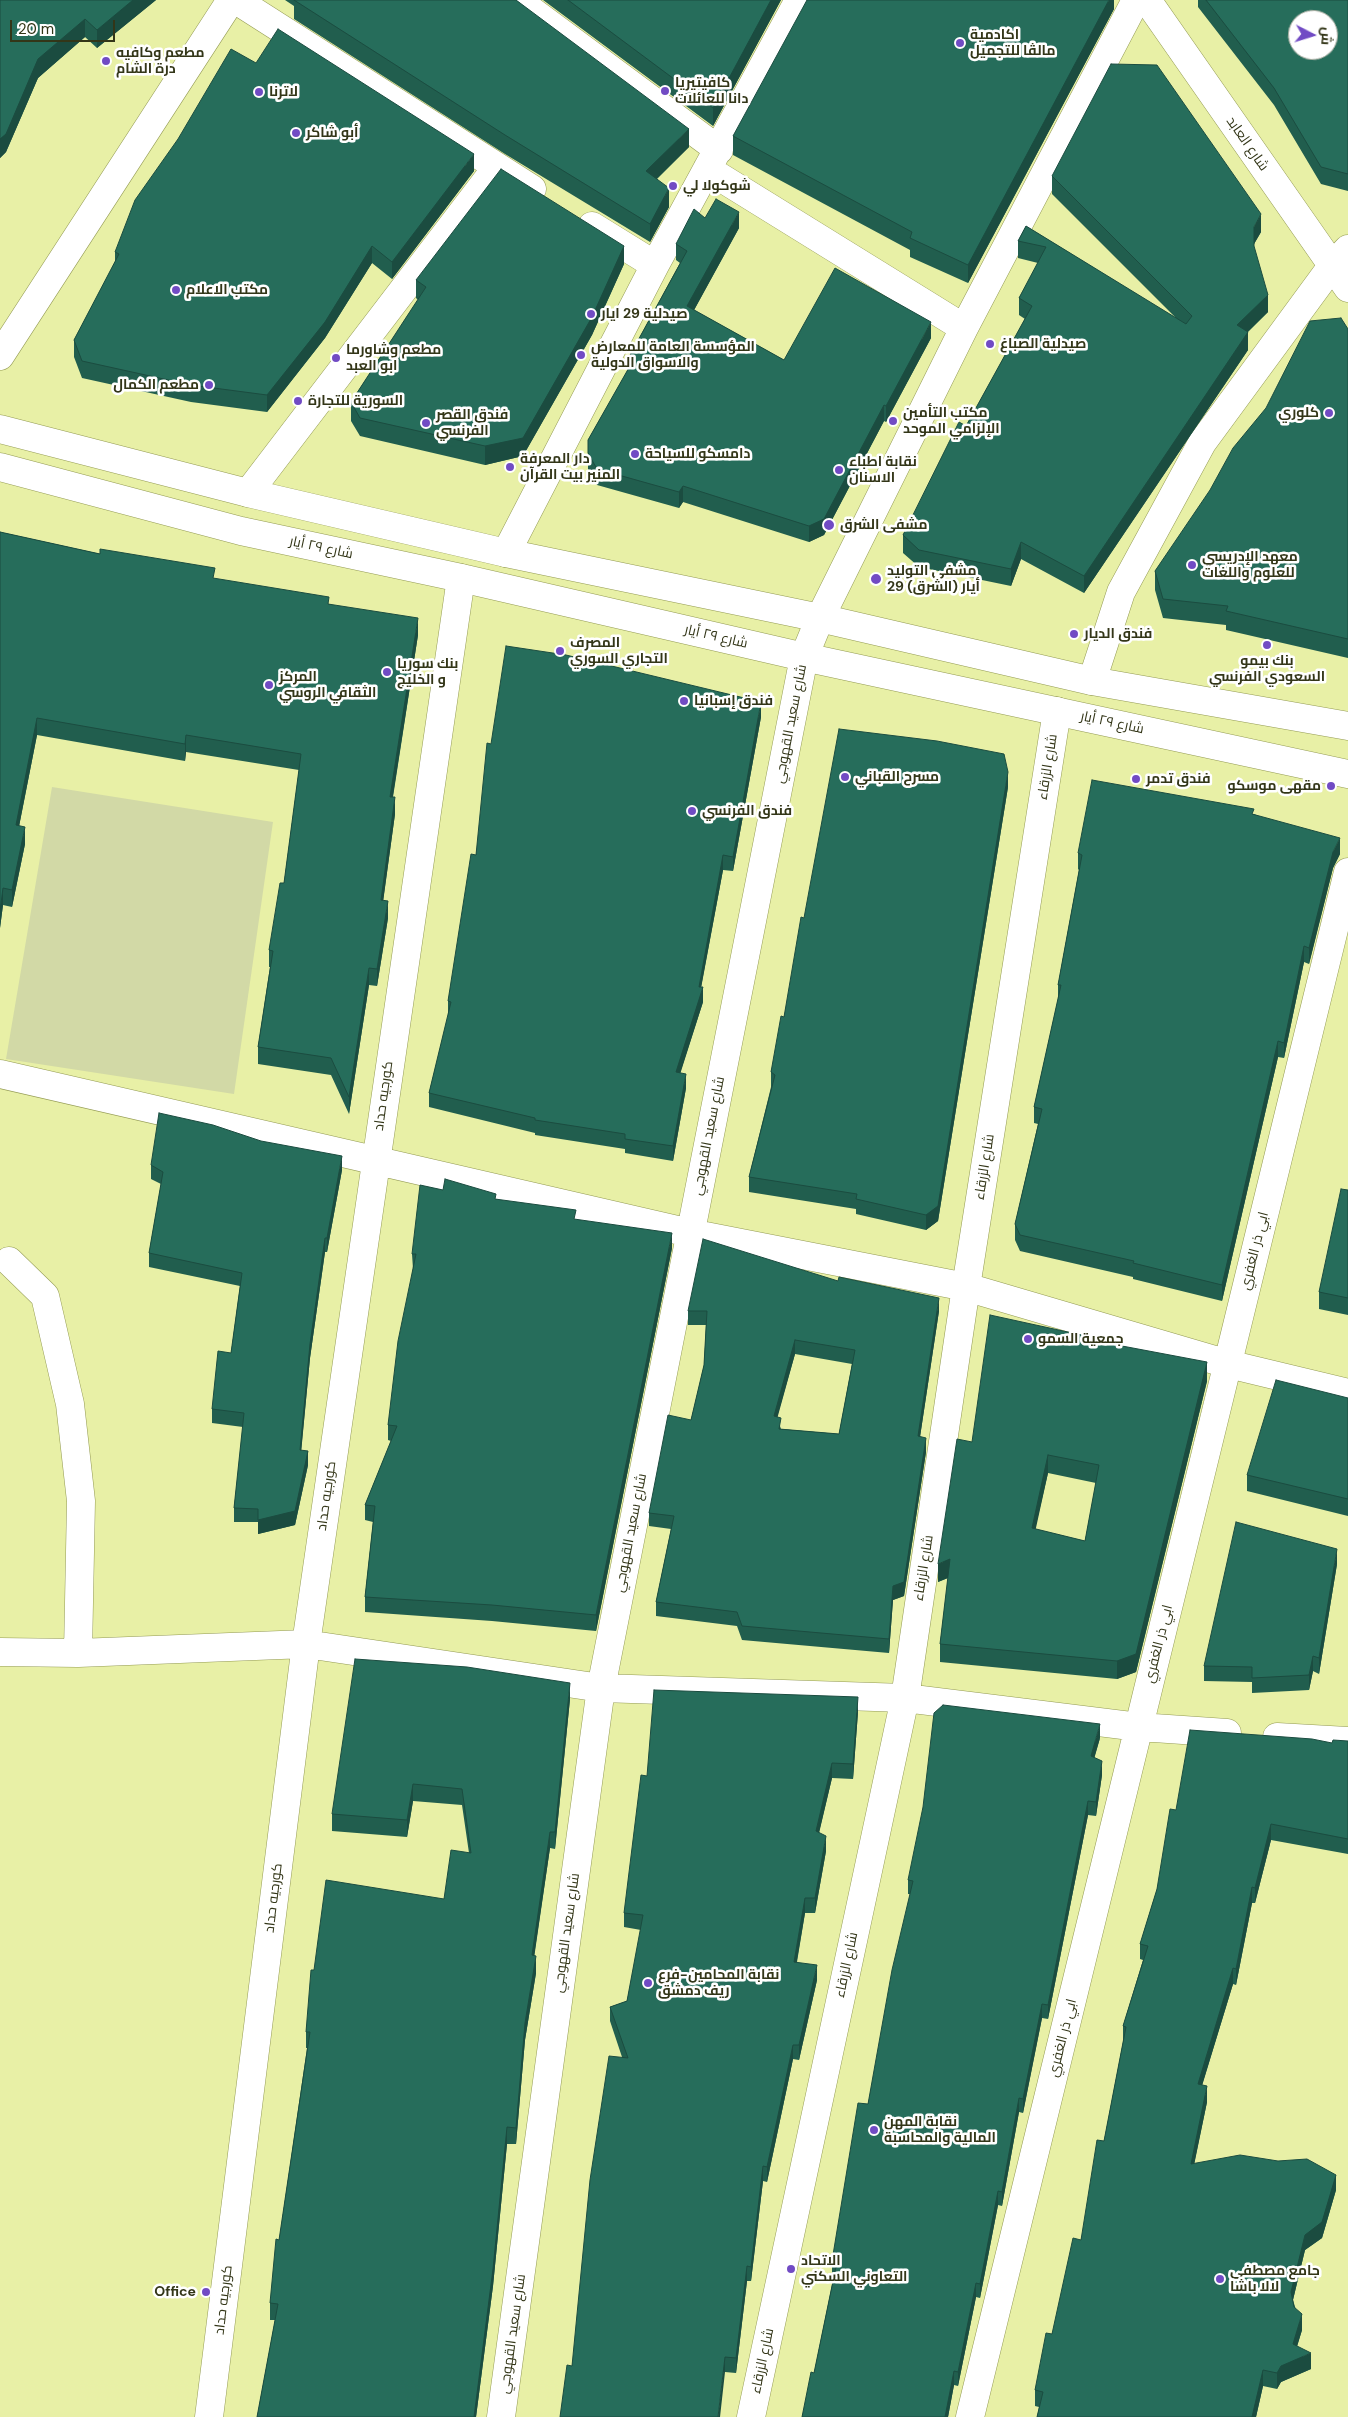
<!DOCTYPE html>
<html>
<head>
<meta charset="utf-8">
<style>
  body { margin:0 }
  #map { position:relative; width:1348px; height:2417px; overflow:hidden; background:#e8f0a6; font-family:"DM Sans",Cairo,sans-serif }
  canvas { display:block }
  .north { position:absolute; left:1288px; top:10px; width:50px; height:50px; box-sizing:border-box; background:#fff; border:1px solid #adafa3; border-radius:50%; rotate:95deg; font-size:14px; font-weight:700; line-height:20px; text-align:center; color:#333618 }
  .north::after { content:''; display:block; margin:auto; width:18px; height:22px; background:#714bc4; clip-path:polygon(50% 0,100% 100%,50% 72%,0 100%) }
  .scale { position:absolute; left:10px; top:20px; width:105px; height:22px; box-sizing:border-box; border:2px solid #333618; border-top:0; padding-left:6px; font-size:15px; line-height:18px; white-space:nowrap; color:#333618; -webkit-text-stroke:4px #fff; paint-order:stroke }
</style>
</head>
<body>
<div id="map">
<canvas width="1348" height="2417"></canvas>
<div class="north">ش</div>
<div class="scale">20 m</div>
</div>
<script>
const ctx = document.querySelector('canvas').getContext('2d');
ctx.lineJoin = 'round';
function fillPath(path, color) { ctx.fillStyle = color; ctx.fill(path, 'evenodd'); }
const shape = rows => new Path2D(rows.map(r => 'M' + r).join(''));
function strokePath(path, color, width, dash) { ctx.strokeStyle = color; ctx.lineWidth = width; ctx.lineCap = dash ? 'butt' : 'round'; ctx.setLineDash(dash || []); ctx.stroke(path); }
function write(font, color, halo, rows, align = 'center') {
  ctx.font = font + ' "DM Sans",Cairo,sans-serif'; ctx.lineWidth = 5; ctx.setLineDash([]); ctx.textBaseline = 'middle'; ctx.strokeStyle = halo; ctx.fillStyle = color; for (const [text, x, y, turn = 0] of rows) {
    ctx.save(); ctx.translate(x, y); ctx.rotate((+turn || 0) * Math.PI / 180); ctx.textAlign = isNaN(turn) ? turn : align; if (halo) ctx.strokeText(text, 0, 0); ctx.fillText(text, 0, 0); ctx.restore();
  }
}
fillPath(shape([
  [52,787,273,822,234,1094,6,1059]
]), '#d2d9a6');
const street = shape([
  [236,0,532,189],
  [517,0,719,150],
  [707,169,964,328],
  [592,226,655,265],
  [0,356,231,0],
  [248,493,497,167],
  [506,553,655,265,799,0],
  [1092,681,1121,592,1202,443,1332,266,1348,249],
  [0,1074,690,1233,966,1287,1228,1364,1348,1393],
  [9,1261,45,1296,70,1404,81,1501,78,1653],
  [0,1652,78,1653,306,1644,601,1688,905,1698,1139,1727,1227,1733],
  [1277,1737,1348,1741],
  [209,2417,306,1644,461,578],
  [501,2417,601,1688,804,657,820,618,964,328,1136,0],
  [751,2417,905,1698,966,1287,1057,711],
  [970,2417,1348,872]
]);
const secondary = shape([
  [1147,0,1348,288]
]);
const primary = shape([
  [0,429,248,493,506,553,820,618,1092,681,1348,726],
  [0,467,241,531,461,578,804,657,1348,774]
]);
strokePath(street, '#949b54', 29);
strokePath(secondary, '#949b54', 29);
strokePath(primary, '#949b54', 29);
strokePath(street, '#fff', 28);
strokePath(secondary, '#fff', 28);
strokePath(primary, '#fff', 28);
fillPath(shape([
  [0,0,156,0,97,48,85,37,38,78,6,152,0,158],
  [285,0,516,0,689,147,657,179,669,207,650,242,505,154,294,19,294,6],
  [543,0,781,0,713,126],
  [1114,0,1114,9,968,283,910,257,910,250,733,155,733,136],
  [1198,0,1348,0,1348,191,1321,184,1274,105,1198,7],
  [256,63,474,171,392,279,372,263,325,338,267,412,191,402,82,378,74,357,74,340,115,262,115,252],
  [1052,176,1261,232,1254,244,1254,248,1268,312,1248,332,1248,350,1084,593,1021,559,1011,586,919,567,903,553,903,535,966,426,1025,319,1019,315,1019,298,1038,263,1018,258,1018,241,1026,226,1177,319,1052,194],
  [705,218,739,228,694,310,784,360,931,338,886,422,884,421,824,535,809,542,683,502,679,508,597,485,588,469,588,440,630,366,630,355,680,263,676,260,676,244],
  [624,264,592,335,523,456,485,465,360,436,351,421,351,402,418,300,416,298,416,280],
  [1348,329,1348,658,1226,630,1226,625,1163,618,1155,590,1155,571],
  [0,532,329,604,418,635,393,797,395,814,383,901,388,918,377,986,369,985,349,1114,331,1075,258,1064,258,1047,270,967,269,967,269,950,284,883,299,770,186,752,185,761,37,735,19,826,25,844,12,907,3,905,0,928],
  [761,717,733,871,723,870,701,987,703,1002,680,1073,686,1088,673,1161,625,1153,625,1149,535,1135,535,1133,429,1107,429,1093,448,1016,448,1001,476,855,491,744],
  [1008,787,938,1221,926,1230,856,1214,856,1209,749,1192,749,1177,771,1087,771,1072,784,1017,804,918],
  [1254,814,1340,854,1333,868,1309,964,1304,962,1284,1058,1278,1057,1222,1301,1133,1279,1133,1277,1020,1251,1015,1240,1015,1224,1038,1124,1034,1123,1034,1107,1058,999,1058,985,1079,870,1078,869,1078,853],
  [151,1165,342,1170,327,1252,325,1252,310,1358,301,1451,308,1465,295,1525,258,1534,258,1522,234,1522,234,1508,243,1427,212,1423,212,1409,231,1353,240,1286,149,1267,149,1253,161,1184,151,1179],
  [1348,1190,1348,1315,1319,1309,1319,1292],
  [496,1199,576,1220,672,1248,596,1631,492,1621,365,1612,365,1597,373,1522,365,1520,365,1505,391,1441,388,1440,388,1425,413,1269,412,1254],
  [688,1311,939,1311,920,1437,926,1452,904,1596,893,1600,889,1653,742,1640,737,1626,656,1616,656,1602,671,1529,649,1526,649,1513,691,1420,704,1365,706,1325,688,1325],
  [795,1354,852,1364,839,1434,781,1429,777,1417],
  [1086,1339,1207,1381,1136,1672,1117,1679,940,1662,940,1644,948,1578,938,1582,972,1442],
  [1048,1473,1096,1483,1085,1541,1035,1529],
  [1348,1398,1348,1516,1247,1491,1247,1475],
  [1337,1564,1319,1674,1313,1671,1309,1690,1252,1693,1252,1682,1204,1681,1204,1666],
  [570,1699,555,1849,550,1848,534,1956,536,1973,525,2040,516,2144,507,2144,493,2286,476,2417,257,2417,275,2320,270,2320,270,2303,307,2048,306,2048,306,2032,314,1970,444,1899,469,1853,462,1805,413,1801,407,1837,332,1831,332,1814],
  [858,1712,853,1779,832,1778,819,1832,826,1851,815,1913,805,1913,797,1962,817,1980,799,2060,793,2059,767,2182,763,2181,751,2281,747,2281,736,2373,725,2372,572,2366,622,2057,610,2021,610,2007,627,2001,641,1930,624,1927,624,1913,647,1776],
  [1100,1738,1094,1758,1102,1775,1096,1816,1088,1815,1048,2019,1042,2018,1023,2113,1019,2112,1002,2206,998,2205,980,2298,976,2297,958,2386,954,2385,948,2417,802,2417,814,2373,834,2275,832,2275,832,2261,868,2104,910,1894,908,1894,908,1880],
  [1348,1741,1348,1854,1271,1840,1255,1903,1252,1903,1236,1985,1233,1984,1202,2085,1207,2102,1194,2164,1336,2190,1322,2238,1305,2250,1293,2300,1302,2330,1297,2346,1311,2369,1281,2382,1277,2389,1263,2386,1256,2417,1037,2417,1039,2407,1035,2406,1035,2390,1081,2240,1104,2141,1123,2042,1123,2026,1143,1960,1140,1959,1140,1944,1157,1889,1176,1810,1332,1743]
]), '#215e4e');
fillPath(shape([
  [133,0,156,0,97,48,97,30],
  [771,0,781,0,713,126,713,108],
  [1109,0,1114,0,1114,9,968,283,968,265],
  [85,19,85,37,38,78,6,152,0,158,0,139,38,59],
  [689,129,689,147,646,189,646,171],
  [474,154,474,171,392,279,392,262],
  [669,188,669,207,650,242,650,224],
  [739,212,739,228,687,323,687,306],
  [1261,214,1261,232,1254,244,1254,264,1254,227],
  [372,246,372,263,325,338,267,412,267,395],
  [624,246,624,264,592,335,523,456,485,465,485,446],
  [1268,295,1268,312,1237,342,1237,325],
  [931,322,931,338,886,422,886,406],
  [1248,332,1248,350,1084,593,1084,576],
  [884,405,884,421,824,535,809,542,809,526],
  [683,486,683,502,679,508,679,492],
  [1021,542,1021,559,1011,586,1011,569],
  [418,618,418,635,390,814,390,797],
  [761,702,761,717,733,871,733,857],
  [37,718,37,735,16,842,16,825],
  [186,735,186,752,185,761,185,744],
  [1008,772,1008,787,938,1221,926,1230,926,1215],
  [395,797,395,814,381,917,381,900],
  [25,827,25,844,12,907,12,890],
  [1340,838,1340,854,1333,868,1309,964,1309,948,1333,852],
  [723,855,723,870,699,999,703,987,703,1002,676,1087,676,1072,699,987],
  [3,888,3,905,0,928,0,911],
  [388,901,388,918,377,986,377,969],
  [1304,946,1304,962,1284,1058,1284,1043],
  [369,968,369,985,349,1114,349,1097],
  [1278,1041,1278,1057,1222,1301,1222,1285],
  [686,1074,686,1088,673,1161,673,1146],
  [342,1156,342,1170,327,1252,327,1238],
  [672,1233,672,1248,596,1631,596,1615],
  [325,1238,325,1252,310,1358,300,1464,300,1450,310,1344],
  [939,1298,939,1311,918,1450,918,1436],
  [795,1340,795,1354,774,1430,774,1416],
  [1207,1362,1207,1381,1136,1672,1117,1679,1117,1661],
  [926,1438,926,1452,904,1596,893,1600,889,1653,889,1639,893,1586],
  [308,1451,308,1465,295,1525,258,1534,258,1520],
  [1048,1455,1048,1473,1032,1546,1032,1528],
  [1337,1549,1337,1564,1319,1674,1319,1658],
  [950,1559,950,1577,938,1582,938,1564],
  [1313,1656,1313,1671,1309,1690,1309,1675],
  [570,1683,570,1699,555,1849,555,1832],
  [858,1697,858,1712,853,1779,853,1764],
  [1100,1724,1100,1738,1091,1770,1091,1756],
  [1102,1761,1102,1775,1096,1816,1096,1802],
  [832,1763,832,1778,816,1846,816,1831],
  [413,1784,413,1801,407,1837,407,1820],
  [1088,1801,1088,1815,1048,2019,1048,2005],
  [1271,1824,1271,1840,1255,1903,1255,1888],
  [550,1832,550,1848,532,1972,532,1955],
  [826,1836,826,1851,815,1913,815,1898],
  [1252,1887,1252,1903,1236,1985,1236,1969],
  [805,1898,805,1913,794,1977,794,1962],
  [536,1956,536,1973,525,2040,516,2144,516,2128,525,2023],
  [817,1965,817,1980,799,2060,799,2045],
  [1233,1968,1233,1984,1198,2099,1198,2084],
  [1042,2004,1042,2018,1023,2113,1023,2099],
  [793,2045,793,2059,767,2182,767,2167],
  [1207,2086,1207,2102,1191,2180,1191,2164],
  [1019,2098,1019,2112,1002,2206,1002,2192],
  [507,2127,507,2144,493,2286,476,2417,474,2417],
  [763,2166,763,2181,751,2281,751,2267],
  [1336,2175,1336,2190,1322,2238,1305,2250,1291,2308,1291,2292,1305,2235],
  [998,2191,998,2205,980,2298,980,2284],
  [747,2266,747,2281,736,2373,736,2358],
  [976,2283,976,2297,958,2386,958,2372],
  [1302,2314,1302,2330,1293,2360,1293,2344],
  [1311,2353,1311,2369,1281,2382,1277,2389,1277,2373,1281,2366],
  [725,2357,725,2372,720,2417,718,2417],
  [1263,2370,1263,2386,1256,2417,1252,2417],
  [954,2371,954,2385,948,2417,945,2417]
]), '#1b4c40');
const building = shape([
  [0,0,133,0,97,30,85,19,38,59,6,134,0,139,0,0],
  [294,0,516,0,689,129,646,171,669,188,650,224,505,135,294,0],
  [568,0,771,0,713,108,568,0],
  [807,0,1109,0,968,265,910,238,912,232,733,136,807,0],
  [1206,0,1348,0,1348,174,1321,167,1274,88,1206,0],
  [1298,20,1328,20,1328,50,1298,50,1298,20],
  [278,29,474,154,392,262,372,246,325,322,267,395,191,385,82,361,74,340,119,254,115,252,135,200,178,139,231,49,256,63,278,29],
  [1111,64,1157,65,1261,214,1254,227,1254,246,1268,295,1237,325,1248,332,1084,576,1021,542,1011,569,919,550,903,535,959,422,966,426,1032,306,1019,298,1046,247,1018,241,1026,226,1186,324,1192,316,1052,176,1111,64],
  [501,169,624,246,592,317,523,438,485,446,360,418,351,402,426,287,416,280,501,169],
  [716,199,739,212,687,306,784,360,835,268,931,322,886,406,884,405,824,519,809,526,683,486,679,492,597,469,588,453,588,440,635,357,630,355,687,251,676,244,694,209,705,218,716,199],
  [1341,318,1348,329,1348,639,1226,611,1228,606,1163,599,1155,571,1210,490,1233,448,1266,408,1310,321,1341,318],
  [0,532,100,554,100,549,215,568,213,578,329,597,328,604,418,618,390,797,395,797,381,900,388,901,377,969,369,968,349,1097,331,1058,258,1047,273,951,269,950,280,883,284,883,301,754,186,735,185,744,37,718,16,825,25,827,12,890,3,888,0,911,0,532],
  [506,646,566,655,761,702,733,857,723,855,699,987,703,987,676,1072,686,1074,673,1146,625,1139,625,1134,535,1120,535,1118,429,1093,451,1002,448,1001,471,854,476,855,487,743,491,744,506,646],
  [839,729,937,741,1004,754,1008,772,938,1206,926,1215,856,1199,857,1194,749,1177,775,1075,771,1072,781,1016,784,1017,801,917,804,918,839,729],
  [1092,780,1254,809,1252,814,1340,838,1333,852,1309,948,1304,946,1284,1043,1278,1041,1222,1285,1133,1263,1134,1261,1020,1235,1015,1224,1042,1109,1034,1107,1061,985,1058,985,1082,855,1078,853,1092,780],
  [159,1113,213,1125,261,1141,342,1156,327,1238,325,1238,310,1344,300,1450,308,1451,295,1511,258,1520,258,1509,234,1508,244,1413,212,1409,218,1351,231,1353,242,1273,149,1253,163,1172,151,1165,159,1113],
  [445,1179,496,1194,495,1199,576,1210,574,1219,672,1233,596,1615,492,1605,365,1597,375,1506,365,1505,397,1426,388,1425,398,1341,416,1254,412,1254,420,1185,443,1190,445,1179],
  [1341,1189,1348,1190,1348,1298,1319,1292,1341,1189],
  [703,1239,838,1281,839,1277,939,1298,918,1436,926,1438,904,1582,893,1586,889,1639,742,1626,737,1612,656,1602,674,1516,649,1513,668,1415,691,1420,704,1365,707,1311,688,1311,703,1239],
  [795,1340,855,1350,839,1434,779,1429,781,1418,774,1416,795,1340],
  [990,1315,1086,1336,1085,1339,1207,1362,1136,1654,1117,1661,940,1644,950,1559,938,1564,957,1439,972,1442,990,1315],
  [1048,1455,1099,1465,1085,1541,1032,1528,1048,1455],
  [1276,1380,1348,1398,1348,1499,1247,1475,1276,1380],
  [1236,1522,1337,1549,1319,1658,1313,1656,1309,1675,1252,1678,1252,1667,1204,1666,1236,1522],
  [355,1659,467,1667,570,1683,555,1832,550,1832,532,1955,536,1956,525,2023,516,2128,507,2127,493,2269,474,2417,257,2417,278,2304,270,2303,276,2239,279,2240,310,2032,306,2032,311,1970,314,1970,326,1880,444,1899,451,1850,471,1853,462,1789,413,1784,407,1820,332,1814,355,1659],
  [654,1690,858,1697,853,1764,832,1763,816,1831,826,1836,815,1898,805,1898,794,1962,817,1965,799,2045,793,2045,767,2167,763,2166,751,2267,747,2266,736,2358,725,2357,718,2417,560,2417,567,2365,572,2366,590,2180,609,2056,628,2058,610,2007,627,2001,643,1915,624,1913,641,1775,647,1776,654,1690],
  [943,1705,1100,1724,1091,1756,1102,1761,1096,1802,1088,1801,1048,2005,1042,2004,1023,2099,1019,2098,1002,2192,998,2191,980,2284,976,2283,958,2372,954,2371,945,2417,802,2417,811,2372,814,2373,837,2262,832,2261,858,2103,868,2104,892,1970,913,1881,908,1880,923,1807,934,1713,943,1705],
  [1190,1730,1312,1739,1332,1743,1333,1740,1348,1741,1348,1839,1271,1824,1255,1888,1252,1887,1236,1969,1233,1968,1198,2084,1207,2086,1191,2164,1240,2155,1278,2161,1307,2159,1336,2175,1322,2222,1305,2235,1291,2292,1294,2307,1302,2314,1293,2344,1311,2353,1281,2366,1277,2373,1263,2370,1252,2417,1037,2417,1043,2392,1035,2390,1046,2333,1052,2334,1073,2238,1081,2240,1097,2140,1104,2141,1126,2027,1123,2026,1148,1946,1140,1944,1157,1889,1170,1809,1176,1810,1190,1730]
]);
fillPath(building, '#266d5b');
strokePath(building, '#1b4c40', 1);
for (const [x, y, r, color] of [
  [960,43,5,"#714bc4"],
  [106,61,5,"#714bc4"],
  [665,91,5,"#714bc4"],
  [259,92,5,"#714bc4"],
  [296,133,5,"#714bc4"],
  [673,186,5,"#714bc4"],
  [176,290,5,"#714bc4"],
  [591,314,5,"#714bc4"],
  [990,344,5,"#714bc4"],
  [581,355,5,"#714bc4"],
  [336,358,5,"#714bc4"],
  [209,385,5,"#714bc4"],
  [298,401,5,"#714bc4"],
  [1329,413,5,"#714bc4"],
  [893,421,5,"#714bc4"],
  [426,423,5,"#714bc4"],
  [635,454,5,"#714bc4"],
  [510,467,5,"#714bc4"],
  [839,470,5,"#714bc4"],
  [829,525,6,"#714bc4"],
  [1192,565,5,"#714bc4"],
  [876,579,6,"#714bc4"],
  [1074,634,5,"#714bc4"],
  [1267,645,5,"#714bc4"],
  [560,651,5,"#714bc4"],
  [387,672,5,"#714bc4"],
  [269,685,5,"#714bc4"],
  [684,701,5,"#714bc4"],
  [845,777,5,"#714bc4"],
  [1136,779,5,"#714bc4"],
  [1331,786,5,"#714bc4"],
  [692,811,5,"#714bc4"],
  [1028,1339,5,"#714bc4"],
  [648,1983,5,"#714bc4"],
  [874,2130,5,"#714bc4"],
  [791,2269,5,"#714bc4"],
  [1220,2279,5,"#714bc4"],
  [206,2292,5,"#714bc4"]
]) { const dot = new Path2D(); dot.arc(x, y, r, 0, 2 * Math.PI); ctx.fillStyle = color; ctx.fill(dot); strokePath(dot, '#fff', 2); }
write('bold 14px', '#333618', '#fff', [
  ["اكادمية",970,35],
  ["مالڤا للتجميل",970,51],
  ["مطعم وكافيه",116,53],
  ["درة الشام",116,69],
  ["كافيتيريا",675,83],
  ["دانا للعائلات",675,99],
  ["لاترنا",269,92],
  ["أبو شاكر",306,133],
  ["شوكولا لي",683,186],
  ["مكتب الاعلام",186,290],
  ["صيدلية 29 ايار",601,314],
  ["صيدلية الصباغ",1000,344],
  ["المؤسسة العامة للمعارض",591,347],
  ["والاسواق الدولية",591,363],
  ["مطعم وشاورما",346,350],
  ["ابو العبد",346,366],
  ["مطعم الكمال",199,385,"right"],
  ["السورية للتجارة",308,401],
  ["مكتب التأمين",903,413],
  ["الإلزامي الموحد",903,429],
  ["كلوري",1319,413,"right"],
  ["فندق القصر",436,415],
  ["الفرنسي",436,431],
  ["دامسكو للسياحة",645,454],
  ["دار المعرفة",520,459],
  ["المنير بيت القرآن",520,475],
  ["نقابة اطباء",849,462],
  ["الاسنان",849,478],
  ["مشفى الشرق",840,525],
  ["معهد الإدريسي",1202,557],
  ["للعلوم واللغات",1202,573],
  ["مشفى التوليد",887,571],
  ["29 أيار (الشرق)",887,587],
  ["فندق الديار",1084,634],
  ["المصرف",570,643],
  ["التجاري السوري",570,659],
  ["بنك بيمو",1267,661,"center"],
  ["السعودي الفرنسي",1267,677,"center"],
  ["بنك سوريا",397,664],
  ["و الخليج",397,680],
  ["المركز",279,677],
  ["الثقافي الروسي",279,693],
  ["فندق إسبانيا",694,701],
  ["مسرح القباني",855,777],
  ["فندق تدمر",1146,779],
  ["مقهى موسكو",1321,786,"right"],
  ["فندق الفرنسي",702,811],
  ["جمعية السمو",1038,1339],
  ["نقابة المحامين-فرع",658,1975],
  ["ريف دمشق",658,1991],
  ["نقابة المهن",884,2122],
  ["المالية والمحاسبة",884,2138],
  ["الاتحاد",801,2261],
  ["التعاوني السكني",801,2277],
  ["جامع مصطفى",1230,2271],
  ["لالا باشا",1230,2287],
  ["Office",196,2292,"right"]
], 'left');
write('14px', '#333618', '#fff', [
  ["شارع العابد",1247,144,55],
  ["شارع ٢٩ أيار",321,548,12],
  ["شارع ٢٩ أيار",716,637,13],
  ["شارع ٢٩ أيار",1112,723,12],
  ["شارع سعيد القهوجي",791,724,-79],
  ["شارع الزرقاء",1048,767,-81],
  ["كورجيه حداد",384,1096,-82],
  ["شارع سعيد القهوجي",709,1136,-79],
  ["شارع الزرقاء",985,1167,-81],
  ["ابي ذر الغفري",1255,1251,-76],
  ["كورجيه حداد",327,1496,-82],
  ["شارع سعيد القهوجي",631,1533,-79],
  ["شارع الزرقاء",924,1568,-81],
  ["ابي ذر الغفري",1159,1644,-76],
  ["كورجيه حداد",274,1898,-83],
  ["شارع سعيد القهوجي",567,1933,-82],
  ["شارع الزرقاء",847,1965,-78],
  ["ابي ذر الغفري",1063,2038,-76],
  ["كورجيه حداد",224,2300,-83],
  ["شارع سعيد القهوجي",513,2334,-82],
  ["شارع الزرقاء",763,2361,-78]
]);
</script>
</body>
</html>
